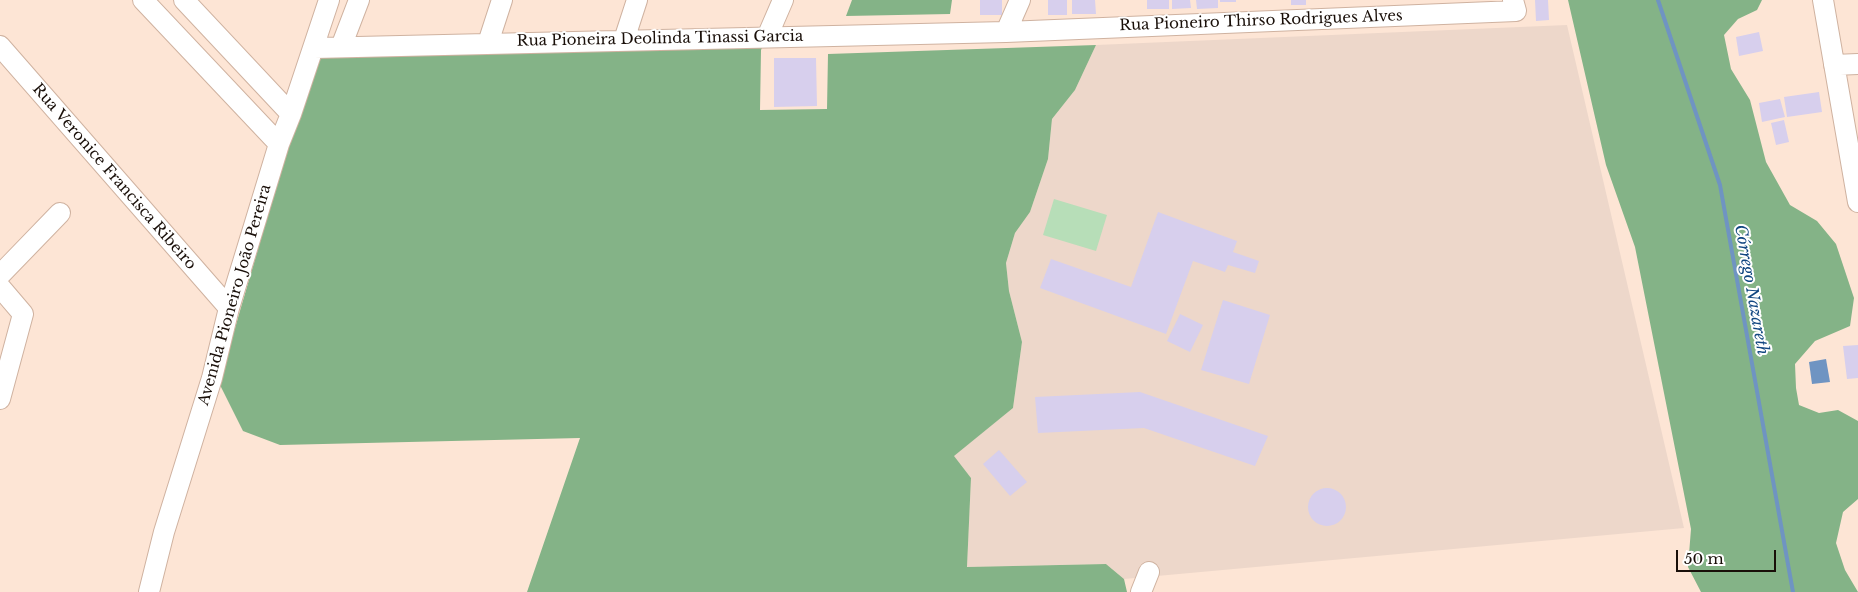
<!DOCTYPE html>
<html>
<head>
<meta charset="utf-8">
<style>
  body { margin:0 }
  #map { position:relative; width:1858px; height:592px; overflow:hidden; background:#fde5d5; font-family:"Libre Baskerville",serif }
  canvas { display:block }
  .scale { position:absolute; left:1676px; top:550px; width:100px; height:22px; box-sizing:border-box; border:2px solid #190f09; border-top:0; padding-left:6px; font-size:15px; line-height:18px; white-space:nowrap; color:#190f09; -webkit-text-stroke:4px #fff; paint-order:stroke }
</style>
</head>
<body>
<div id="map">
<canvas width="1858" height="592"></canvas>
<div class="scale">50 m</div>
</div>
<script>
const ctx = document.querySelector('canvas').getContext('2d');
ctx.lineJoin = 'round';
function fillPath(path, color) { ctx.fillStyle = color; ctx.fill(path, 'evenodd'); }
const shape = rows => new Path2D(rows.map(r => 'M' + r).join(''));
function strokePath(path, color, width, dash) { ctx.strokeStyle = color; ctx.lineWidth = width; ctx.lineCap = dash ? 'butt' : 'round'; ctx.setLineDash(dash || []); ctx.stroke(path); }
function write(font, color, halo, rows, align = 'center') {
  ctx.font = font + ' "Libre Baskerville",serif'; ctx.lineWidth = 4; ctx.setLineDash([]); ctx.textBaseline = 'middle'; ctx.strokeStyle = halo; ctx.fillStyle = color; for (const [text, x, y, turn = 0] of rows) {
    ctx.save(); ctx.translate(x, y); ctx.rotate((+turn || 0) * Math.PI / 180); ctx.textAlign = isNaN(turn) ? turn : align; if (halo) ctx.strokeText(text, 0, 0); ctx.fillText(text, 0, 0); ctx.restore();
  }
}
fillPath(shape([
  [1567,25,1684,528,1124,579,1106,564,967,567,971,478,953,456,1013,408,1022,342,1009,291,1006,263,1015,233,1030,212,1048,159,1052,119,1075,90,1096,45]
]), '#edd7ca');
fillPath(shape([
  [1054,199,1107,215,1096,251,1043,235]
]), '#b7deb8');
fillPath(shape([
  [852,0,952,0,950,14,846,16],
  [1568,0,1762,0,1757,10,1738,19,1724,35,1731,69,1750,100,1766,162,1790,205,1817,221,1836,244,1854,298,1850,326,1815,341,1795,364,1796,388,1799,405,1819,413,1838,410,1858,421,1858,499,1843,512,1836,543,1845,570,1858,592,1701,592,1688,567,1691,529,1635,247,1606,165],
  [767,37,761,50,760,110,827,109,828,54,1096,45,1075,90,1052,119,1048,159,1030,212,1015,233,1006,263,1009,291,1022,342,1013,408,954,456,971,478,967,567,1106,564,1124,579,1127,592,527,592,580,438,280,445,243,431,219,383,317,46]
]), '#84b387');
fillPath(shape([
  [1826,359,1830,382,1812,384,1809,362]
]), '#6f94c2');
strokePath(shape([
  [1658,0,1720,185,1793,592]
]), '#6f94c2', 4);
fillPath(shape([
  [980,0,1002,0,1002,15,980,15],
  [1048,0,1067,0,1067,15,1048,15],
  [1072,0,1095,0,1096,14,1072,14],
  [1147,0,1169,0,1169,9,1147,9],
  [1172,0,1190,0,1191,8,1172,9],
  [1196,0,1218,0,1218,8,1197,9],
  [1220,0,1236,0,1236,2,1220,2],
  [1291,0,1306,0,1306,5,1291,5],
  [1535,0,1548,0,1549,20,1536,21],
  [1759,32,1763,51,1739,56,1736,37],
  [774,58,816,58,817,106,774,107],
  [1819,92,1822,112,1787,117,1784,97],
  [1780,99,1785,117,1762,122,1759,103],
  [1784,120,1789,142,1776,145,1771,123],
  [1158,212,1237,241,1233,252,1259,261,1255,273,1228,265,1225,272,1193,261,1166,334,1040,288,1051,259,1131,287],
  [1223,300,1270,315,1249,384,1201,370],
  [1180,314,1203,325,1190,352,1167,341],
  [1858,345,1858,378,1847,379,1843,346],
  [1140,392,1268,436,1255,466,1144,428,1038,433,1035,397],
  [999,450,1027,482,1010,496,983,464],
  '1308 507a19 19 0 1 1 38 0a19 19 0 1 1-38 0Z'
]), '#d7cfed');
const minor = shape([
  [143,0,279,144],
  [184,0,291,114],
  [1823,0,1858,202],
  [1006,32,1020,0],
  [767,37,783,0],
  [624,40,637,0],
  [488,43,502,0],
  [0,46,229,308],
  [341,47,359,0],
  [314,48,1006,32,1516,11,1513,0],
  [1834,65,1858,64],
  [0,275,60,213],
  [0,287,23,314,0,399],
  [149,592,164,532,212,378,229,308,279,144,291,114,329,0],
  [1141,592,1149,572]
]);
strokePath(minor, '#cfb2a0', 22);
strokePath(minor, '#fff', 20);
write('15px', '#190f09', '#fff', [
  ["Rua Pioneiro Thirso Rodrigues Alves",1261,21,-2],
  ["Rua Pioneira Deolinda Tinassi Garcia",660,39,-1],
  ["Rua Veronice Francisca Ribeiro",114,177,49],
  ["Avenida Pioneiro João Pereira",235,295,-74]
]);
write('italic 16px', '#124781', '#fff', [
  ["Córrego Nazareth",1751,290,80]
]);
</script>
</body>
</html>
